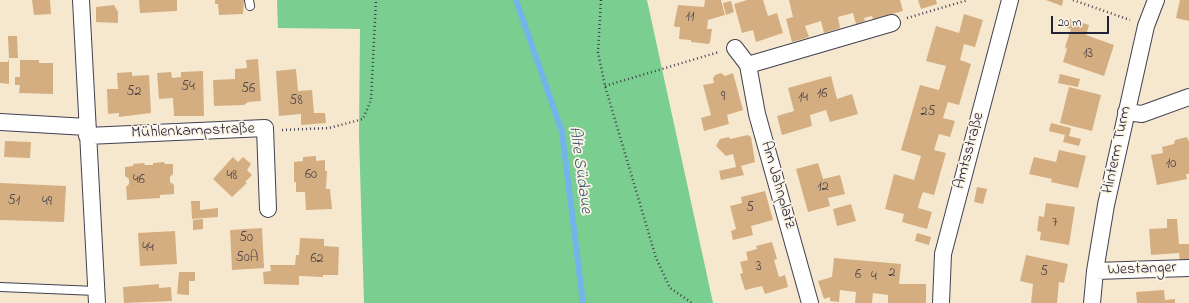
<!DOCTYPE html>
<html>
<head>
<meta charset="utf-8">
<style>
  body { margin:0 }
  #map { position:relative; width:1189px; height:303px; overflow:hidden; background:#f6e8cf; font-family:"Indie Flower",sans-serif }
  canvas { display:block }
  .scale { position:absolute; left:1051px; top:16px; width:58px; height:18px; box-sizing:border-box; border:2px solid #22223b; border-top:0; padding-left:5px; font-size:12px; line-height:14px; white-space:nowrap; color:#22223b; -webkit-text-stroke:3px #fcf5e5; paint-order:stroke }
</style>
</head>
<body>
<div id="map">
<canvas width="1189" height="303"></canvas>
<div class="scale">20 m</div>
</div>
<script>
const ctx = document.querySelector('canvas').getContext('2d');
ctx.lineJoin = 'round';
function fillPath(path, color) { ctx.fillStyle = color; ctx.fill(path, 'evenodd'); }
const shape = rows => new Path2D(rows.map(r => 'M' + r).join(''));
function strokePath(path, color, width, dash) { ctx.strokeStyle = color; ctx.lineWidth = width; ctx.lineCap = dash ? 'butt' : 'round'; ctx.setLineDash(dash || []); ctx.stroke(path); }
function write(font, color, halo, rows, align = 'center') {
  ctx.font = font + ' "Indie Flower",sans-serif'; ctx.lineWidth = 3.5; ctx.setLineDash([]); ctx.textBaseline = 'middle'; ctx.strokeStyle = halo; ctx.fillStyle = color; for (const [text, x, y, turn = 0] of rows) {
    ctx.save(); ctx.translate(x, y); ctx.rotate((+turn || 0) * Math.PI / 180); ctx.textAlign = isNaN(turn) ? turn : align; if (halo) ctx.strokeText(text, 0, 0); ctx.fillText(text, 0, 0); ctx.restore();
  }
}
fillPath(shape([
  [277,0,647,0,713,303,364,303,359,136,360,29,278,28]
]), '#7ace90');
strokePath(shape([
  [516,0,562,132,583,303]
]), '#73b5e8', 6);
fillPath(shape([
  [32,0,50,0,51,14,34,15],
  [139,0,177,0,177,11,140,13],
  [215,0,244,0,243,14,219,15,218,4,215,4],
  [705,0,721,0,725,15,708,20,707,29,712,29,710,42,709,44,691,42,691,40,679,39,680,27,675,27,674,25,678,5,704,7],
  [747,0,763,0,768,16,777,13,783,33,756,42,753,30,742,33,734,4],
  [789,0,900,0,903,11,873,19,872,16,864,18,865,21,856,24,853,13,845,15,838,17,840,28,824,33,821,21,805,26,809,37,792,42,786,19,793,17],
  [918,0,936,0,937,4,921,9],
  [1046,0,1063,0,1062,6],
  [1180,0,1189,0,1189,21,1176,18],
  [731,1,734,12,726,15,723,3],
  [114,5,118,12,118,23,96,22,96,7],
  [964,14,983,20,975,47,964,44,960,60,971,64,959,105,948,102,943,118,955,121,950,137,939,134,934,150,946,153,934,195,923,192,920,200,918,208,932,212,927,229,902,222,904,214,885,209,894,174,914,180,921,156,901,150,920,85,939,90,946,66,926,61,936,26,959,33],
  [1070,19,1089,25,1086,35,1114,45,1104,76,1063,62,1067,49,1065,47,1071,29,1067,28],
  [8,36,17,36,18,58,9,58,9,84,0,83,0,62,8,62,9,58],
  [258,59,261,101,248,102,244,105,214,106,213,80,235,79,235,69,247,68,246,60],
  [20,60,39,60,39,63,53,63,53,94,19,93,20,85,15,85,15,77,20,77],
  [296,69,298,91,312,90,314,113,325,113,326,123,301,125,301,114,279,116,276,71],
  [203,71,204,116,174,116,173,98,159,99,157,73,171,72,172,78,181,77,181,72],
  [132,72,132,76,149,75,151,113,119,117,119,113,108,114,107,89,118,89,117,73],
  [721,73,725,76,733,73,743,110,727,115,729,124,704,131,701,118,711,115,703,85,714,83,713,79,715,75],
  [1060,74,1080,79,1078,87,1058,83],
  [831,76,837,99,852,94,858,114,830,122,826,110,810,115,812,126,782,135,777,116,794,111,788,88],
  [1069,87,1101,95,1092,131,1060,123],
  [1051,123,1071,128,1069,136,1081,139,1079,146,1063,142,1065,135,1049,131],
  [748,135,751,137,755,162,741,166,744,175,721,180,719,171,736,167,733,154,726,156,716,146,720,139,729,137,730,139],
  [1187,137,1189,142,1189,174,1186,174,1187,179,1157,185,1151,155,1163,153,1162,147,1174,144,1175,140],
  [5,141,31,142,30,158,4,157],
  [1059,150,1086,156,1078,188,1051,182,1052,179,1029,174,1034,157,1056,162],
  [316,156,316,161,325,160,325,171,327,171,326,189,330,189,332,209,306,210,305,192,296,192,296,182,294,182,294,162,303,161,303,157],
  [233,157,238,162,243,157,251,164,247,170,252,175,245,182,247,183,232,197,213,179],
  [164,162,165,164,173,164,173,174,170,177,170,182,174,185,174,194,160,195,160,198,127,200,126,187,129,184,129,179,125,176,125,167,133,166,133,164,144,163,145,165,153,165,153,163],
  [818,163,823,179,840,175,845,194,828,198,830,206,808,212,796,169],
  [0,183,66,186,64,222,0,220],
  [977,187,987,189,983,204,974,202],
  [765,191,773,220,751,226,753,235,733,240,731,231,736,229,730,206,742,203,741,197],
  [191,201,200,201,200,210,218,208,218,217,192,219],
  [1046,203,1075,207,1069,245,1040,240,1041,232,1037,231,1039,216,1044,217],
  [851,204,856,221,837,226,833,209],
  [203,219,203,229,193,230,193,220],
  [1167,219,1177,219,1179,244,1189,244,1189,261,1180,262,1179,253,1151,255,1149,229,1167,228],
  [262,228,264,268,232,270,230,230],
  [175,231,177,264,140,266,138,233],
  [917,233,931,237,929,245,915,241],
  [300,238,324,239,324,246,339,247,338,275,323,275,323,277,299,276,299,285,264,284,263,272,271,271,270,265,295,265,296,255,299,255],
  [772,242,777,259,774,260,779,277,785,275,788,287,765,294,762,286,745,290,740,274,743,273,740,262,748,260,746,252,757,249,756,246],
  [1026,255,1068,264,1064,283,1059,282,1057,303,1031,303,1033,284,1020,281],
  [834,258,901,264,899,284,926,284,926,303,888,303,888,295,873,293,872,303,855,303,856,292,840,290,839,302,830,301,830,297,824,299,818,281,832,277],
  [179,272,195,272,195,281,189,281,189,295,177,294],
  [159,284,159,288,171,287,172,301,124,303,123,287],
  [1164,290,1165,300,1175,299,1175,303,1137,303,1136,292]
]), '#d4ae80');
const lane = shape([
  [249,0,250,6],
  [0,287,96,291]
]);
const street = shape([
  [81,0,97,303],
  [735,48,748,65],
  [1126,112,1142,114,1189,97],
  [0,122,87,127],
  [87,136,265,128,268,209],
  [1095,271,1189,268],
  [810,303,757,114,748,65,892,23],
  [941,303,943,254,1010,0],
  [1092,303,1095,271,1106,205,1146,26,1156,0]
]);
strokePath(lane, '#424051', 10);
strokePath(street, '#424051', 18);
strokePath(shape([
  [601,0,598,52,605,86,656,258,670,288,692,303],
  [1073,0,1130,20],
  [907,18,968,0],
  [605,86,719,52],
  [282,130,329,128,363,119,371,100,376,0]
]), '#424051', 2.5, [1, 3]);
strokePath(lane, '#fff', 8);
strokePath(street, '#fff', 16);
write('14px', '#4e454c', null, [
  ["11",690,18],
  ["13",1088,55],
  ["54",188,88],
  ["56",248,90],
  ["52",134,93],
  ["16",822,95],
  ["9",723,98],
  ["14",803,99],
  ["58",296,102],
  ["25",928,113],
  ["10",1171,165],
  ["60",311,176],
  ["48",232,177],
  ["46",139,181],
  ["12",823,188],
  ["51",14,202],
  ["49",47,203],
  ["5",750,209],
  ["7",1055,224],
  ["50",246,239],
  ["44",148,249],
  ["50A",247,259],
  ["62",317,260],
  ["3",759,268],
  ["5",1044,273],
  ["2",892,274],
  ["6",858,276],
  ["4",874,278]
]);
write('16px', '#22223b', '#fcf5e5', [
  ["Mühlenkampstraße",193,132,-2],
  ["Hinterm Turm",1118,150,-78],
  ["Amtsstraße",970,151,-75],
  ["Am Jahnplatz",777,185,74],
  ["Westanger",1142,270,-2]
]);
write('italic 17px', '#3e5578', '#fcf5e5', [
  ["Alte Südaue",579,170,82]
]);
</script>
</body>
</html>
